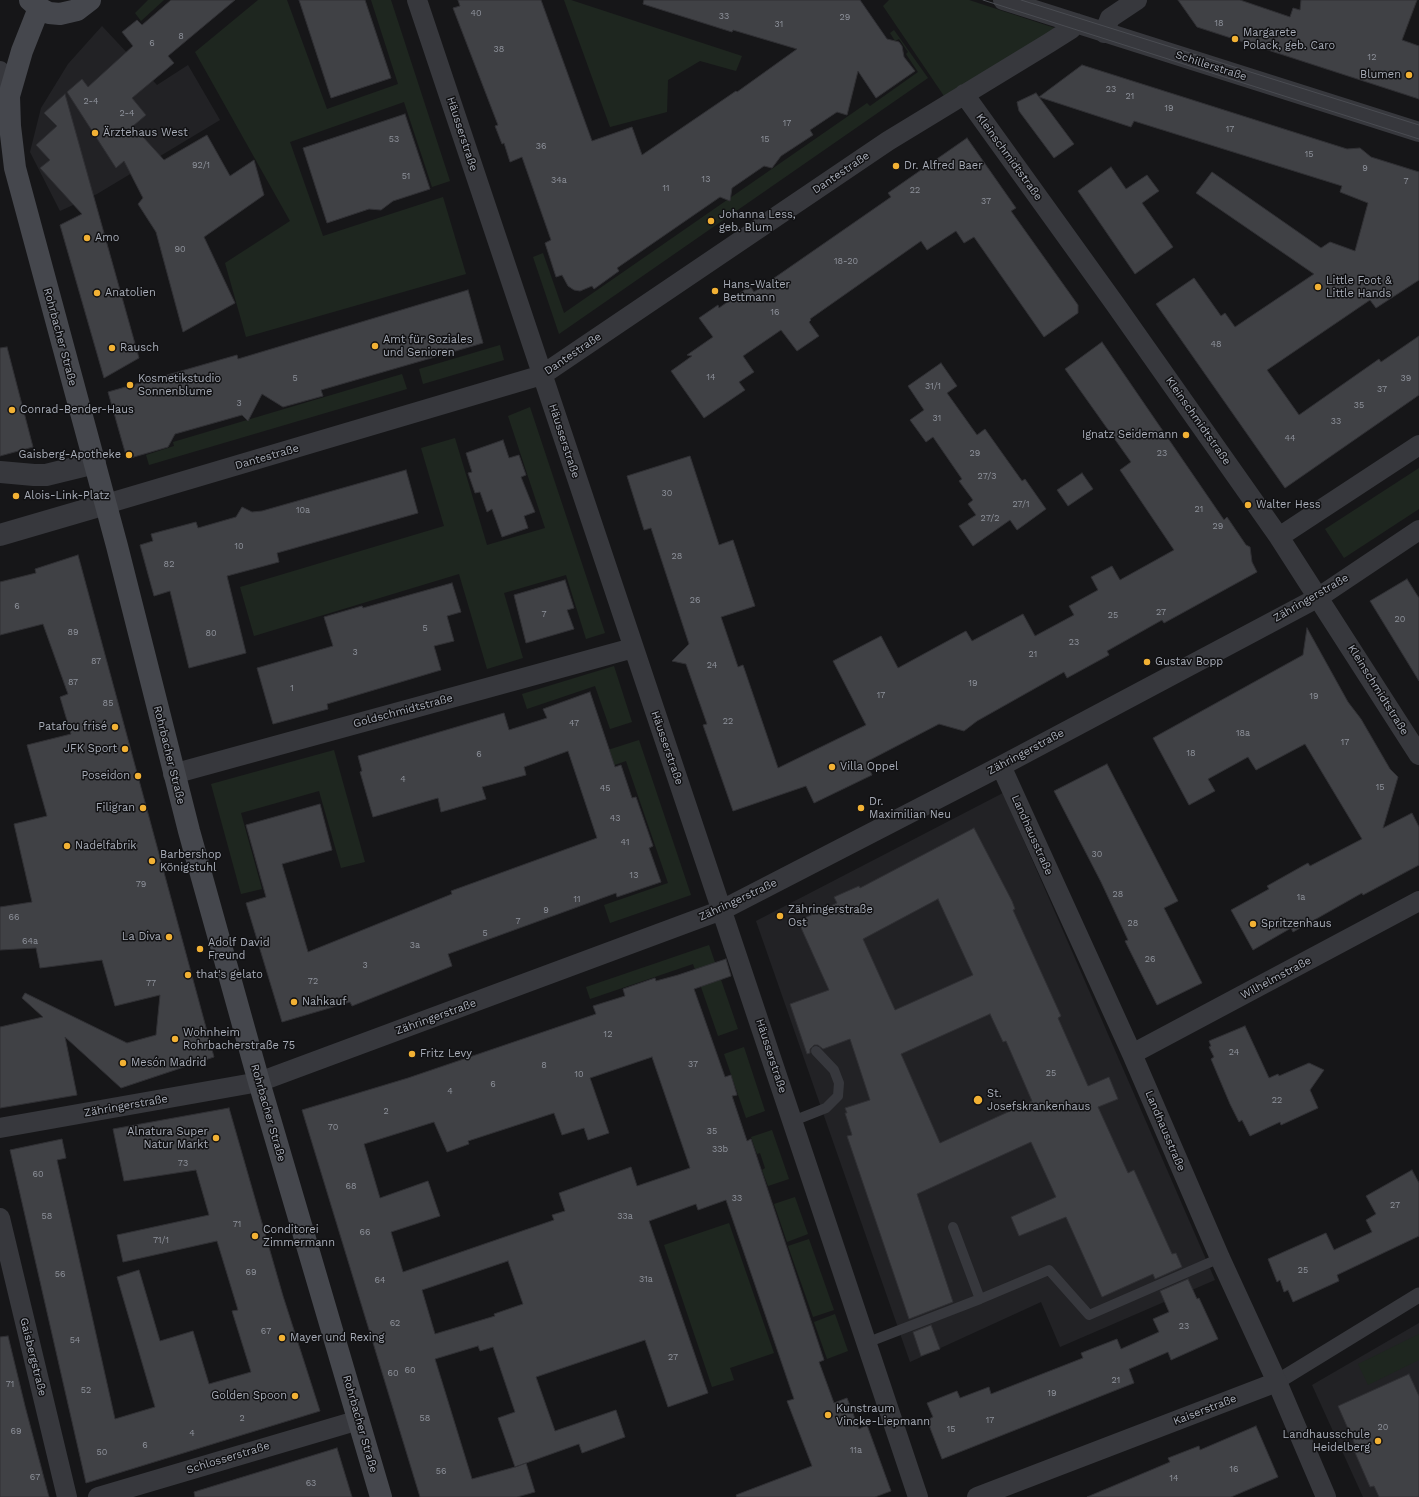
<!DOCTYPE html>
<html>
<head>
<meta charset="utf-8">
<style>
  body { margin:0 }
  canvas { display:block; background:#161618 }
</style>
</head>
<body>
<canvas width="1419" height="1497"></canvas>
<script>
const ctx = document.querySelector('canvas').getContext('2d');
ctx.lineJoin = 'round';
function fillPath(path, color) { ctx.fillStyle = color; ctx.fill(path, 'evenodd'); }
const shape = rows => new Path2D(rows.map(r => 'M' + r).join(''));
function strokePath(path, color, width, dash) { ctx.strokeStyle = color; ctx.lineWidth = width; ctx.lineCap = dash ? 'butt' : 'round'; ctx.setLineDash(dash || []); ctx.stroke(path); }
function write(font, color, halo, rows, align = 'center') {
  ctx.font = font + ' "Work Sans",sans-serif'; ctx.lineWidth = 3; ctx.setLineDash([]); ctx.textBaseline = 'middle'; ctx.strokeStyle = halo; ctx.fillStyle = color; for (const [text, x, y, turn = 0] of rows) {
    ctx.save(); ctx.translate(x, y); ctx.rotate((+turn || 0) * Math.PI / 180); ctx.textAlign = isNaN(turn) ? turn : align; if (halo) ctx.strokeText(text, 0, 0); ctx.fillText(text, 0, 0); ctx.restore();
  }
}
fillPath(shape([
  [102,26,157,85,188,65,220,120,97,194,60,211,30,152,41,108,68,64],
  [1003,793,1215,1280,1060,1347,1041,1302,910,1362,756,921],
  [1419,1323,1419,1497,1363,1497,1312,1385]
]), '#222225');
fillPath(shape([
  [148,0,164,0,141,21,135,13],
  [258,0,287,0,327,109,398,84,371,0,391,0,450,181,432,187,404,102,290,142,323,236,443,197,466,274,246,337,225,263,290,221,195,52],
  [564,0,571,0,742,56,736,71,700,61,668,80,667,112,610,127],
  [889,0,969,0,1061,30,944,96,883,6],
  [894,30,928,78,559,334,533,257,543,253,564,313,867,103,870,106,918,72,906,54,908,52,899,39,895,41,890,33],
  [500,345,504,360,423,384,419,369],
  [402,374,407,389,149,465,146,455,174,446,173,442],
  [530,407,605,633,586,639,566,575,504,593,523,658,487,669,459,574,254,636,240,587,444,526,421,448,455,438,487,545,545,528,508,416],
  [1419,468,1419,509,1344,558,1325,529],
  [614,666,632,722,610,729,595,686,527,709,522,694],
  [639,740,691,895,610,923,604,905,668,883,626,761,597,771,592,755],
  [334,750,365,862,341,868,319,791,241,813,262,889,241,894,211,784],
  [709,945,738,1029,718,1036,693,964,590,999,586,987],
  [744,1047,765,1111,746,1118,724,1054],
  [772,1130,789,1179,768,1186,762,1170,765,1168,760,1153,757,1154,751,1137],
  [795,1197,808,1234,787,1242,774,1204],
  [729,1223,774,1353,730,1368,734,1380,712,1387,664,1245],
  [809,1239,834,1310,813,1317,788,1246],
  [835,1314,848,1351,827,1359,814,1322],
  [1419,1334,1419,1360,1368,1385,1358,1364]
]), '#1e261f');
const building = shape([
  [171,0,235,0,168,56,174,63,132,98,146,115,133,126,164,160,207,135,230,176,254,160,264,195,204,237,235,303,183,332,156,232,138,204,143,198,124,161,116,168,67,92,82,79,88,87,133,46,122,32,137,20,142,25,171,0],
  [299,0,365,0,391,78,331,98,299,0],
  [458,0,541,0,592,141,632,127,642,155,736,91,737,92,797,49,733,30,732,32,643,4,644,0,860,0,887,39,899,42,902,46,904,57,915,71,876,98,858,71,847,115,837,112,810,130,813,135,781,156,772,168,764,166,732,188,730,201,720,197,617,268,619,271,594,289,592,286,580,291,574,290,568,286,562,275,556,277,545,243,551,240,522,157,510,162,504,143,502,144,495,126,498,125,453,8,460,6,458,0],
  [1178,0,1240,0,1290,17,1293,8,1300,10,1301,0,1417,0,1402,40,1419,46,1419,99,1197,27,1178,0],
  [1082,65,1347,149,1360,148,1371,157,1419,172,1419,280,1376,308,1370,300,1267,370,1299,415,1379,359,1381,362,1419,336,1419,395,1285,488,1156,304,1194,278,1221,316,1225,313,1235,327,1314,274,1196,193,1212,172,1321,248,1330,242,1355,251,1368,203,1340,192,1342,186,1134,121,1131,127,1039,97,1082,65],
  [1036,93,1074,144,1054,158,1019,111,1017,102,1036,93],
  [65,94,139,358,104,378,60,225,82,214,40,168,50,160,36,145,57,126,44,113,65,94],
  [405,114,430,189,393,201,381,210,369,209,327,223,303,148,405,114],
  [967,138,1016,208,1011,211,1078,305,1078,313,1044,337,974,237,964,243,956,231,927,250,921,241,810,319,811,320,809,322,819,336,797,351,781,330,743,356,754,372,739,382,745,390,704,418,671,371,692,356,687,355,713,337,699,318,718,305,719,308,750,286,754,292,891,197,888,193,967,138],
  [1111,167,1126,189,1147,175,1159,191,1142,203,1173,247,1135,274,1078,191,1111,167],
  [468,290,483,343,321,390,323,396,283,407,262,394,248,421,242,415,175,434,168,447,127,459,108,392,237,355,238,359,468,290],
  [1102,342,1224,520,1227,517,1246,545,1250,547,1252,562,1257,572,1164,623,1162,620,1107,651,1109,655,1067,678,1064,672,977,721,964,731,939,724,866,762,872,775,814,803,806,786,733,811,703,725,707,724,686,664,672,661,689,644,651,528,644,530,627,476,690,456,719,545,733,540,755,606,721,617,738,667,743,665,778,768,866,725,833,661,881,636,898,668,966,631,972,641,1023,614,1035,636,1074,615,1069,606,1098,590,1091,577,1112,566,1120,580,1174,550,1120,470,1131,462,1065,369,1102,342],
  [7,347,33,447,0,456,0,348,7,347],
  [941,363,957,386,947,393,977,435,985,429,1022,481,1025,479,1046,509,1017,530,1010,520,973,546,959,526,976,515,968,504,973,500,959,481,962,479,933,437,926,442,910,420,924,410,908,386,941,363],
  [503,440,509,458,519,455,526,475,521,477,535,512,524,516,528,528,502,537,492,509,487,512,480,492,475,493,468,473,472,472,466,453,503,440],
  [406,470,418,513,277,553,279,562,227,576,246,653,189,668,170,591,154,596,140,545,153,541,151,534,196,522,198,528,236,517,242,507,252,512,262,511,406,470],
  [1082,473,1093,489,1068,506,1057,490,1082,473],
  [78,555,214,1057,121,1088,65,1037,77,1095,0,1108,0,1027,43,1017,22,998,25,993,127,1043,156,1035,160,995,115,1006,102,960,40,968,36,948,0,950,0,907,32,902,14,824,47,816,27,745,71,734,60,697,68,694,43,624,0,635,0,582,36,573,35,569,78,555],
  [1407,579,1419,598,1419,681,1370,601,1407,579],
  [565,580,574,608,567,610,574,629,526,643,514,595,565,580],
  [452,583,461,612,447,616,454,641,434,646,441,670,327,704,328,709,273,724,257,668,333,646,324,617,362,606,363,608,452,583],
  [1307,628,1348,702,1361,719,1390,769,1398,777,1383,828,1412,813,1419,827,1419,865,1363,895,1362,893,1293,932,1291,928,1253,950,1231,910,1269,889,1267,886,1308,863,1310,866,1362,839,1305,744,1256,770,1248,757,1208,779,1215,791,1189,805,1153,738,1303,655,1307,628],
  [590,692,615,767,621,765,632,798,636,797,653,846,649,848,661,882,617,897,616,893,448,954,452,966,352,1006,350,1002,282,1022,246,903,266,897,246,825,320,804,332,850,282,864,308,952,452,894,451,891,597,838,568,751,524,767,526,775,482,787,486,799,441,812,438,798,373,817,360,772,362,771,358,756,504,713,509,730,547,718,543,709,590,692],
  [1107,764,1178,901,1164,908,1202,983,1157,1005,1125,941,1128,940,1101,882,1054,791,1107,764],
  [974,828,1012,901,1015,909,1013,910,1061,1016,1058,1018,1088,1086,1109,1077,1118,1099,1098,1107,1128,1173,1134,1170,1172,1254,1176,1253,1182,1267,1155,1279,1153,1274,1102,1297,1066,1217,1019,1236,1011,1217,1056,1197,1031,1142,917,1194,953,1302,909,1319,847,1136,852,1135,845,1113,847,1113,845,1108,870,1100,850,1039,823,1049,818,1045,814,1045,810,1049,810,1053,807,1054,790,1004,829,990,798,921,837,903,834,897,859,886,860,888,974,828],
  [938,899,973,975,895,1010,863,939,938,899],
  [990,1014,1003,1042,1006,1041,1032,1101,940,1143,901,1054,990,1014],
  [726,959,731,976,694,989,725,1077,731,1075,737,1095,732,1096,747,1141,751,1139,824,1360,819,1362,834,1403,847,1398,859,1429,867,1425,891,1491,875,1497,737,1497,736,1495,812,1466,787,1401,794,1399,726,1200,698,1210,696,1204,649,1221,708,1393,668,1407,645,1340,536,1377,555,1431,616,1410,625,1437,582,1453,579,1444,515,1467,526,1463,535,1492,517,1497,420,1497,302,1110,408,1078,596,1014,593,1006,625,996,623,989,655,978,656,981,678,975,726,959],
  [652,1057,690,1168,637,1186,631,1167,559,1193,565,1211,552,1215,554,1220,403,1272,391,1232,440,1216,428,1181,380,1198,364,1144,434,1122,447,1152,469,1144,468,1141,554,1113,562,1135,584,1128,588,1140,609,1133,590,1078,652,1057],
  [508,1261,523,1304,494,1314,495,1316,435,1334,422,1290,508,1261],
  [478,1346,480,1351,493,1347,515,1412,498,1418,515,1467,472,1479,435,1359,478,1346],
  [1245,1026,1269,1078,1278,1074,1279,1076,1309,1063,1324,1070,1310,1090,1318,1108,1281,1125,1280,1122,1250,1136,1242,1120,1239,1122,1230,1104,1211,1059,1214,1057,1209,1047,1211,1046,1209,1041,1245,1026],
  [229,1108,283,1296,320,1411,86,1483,10,1150,62,1139,66,1158,57,1160,115,1419,155,1407,117,1277,139,1270,160,1341,193,1331,209,1384,251,1372,232,1311,238,1310,217,1241,123,1262,117,1235,209,1215,196,1170,124,1181,113,1129,229,1108],
  [1412,1170,1419,1183,1419,1236,1337,1275,1339,1281,1293,1302,1288,1290,1284,1292,1280,1280,1277,1282,1268,1259,1326,1233,1334,1250,1372,1232,1366,1220,1376,1214,1366,1196,1412,1170],
  [1188,1279,1197,1299,1199,1298,1218,1339,1171,1360,1168,1352,1129,1369,1134,1383,942,1459,927,1420,933,1417,927,1403,957,1391,960,1398,989,1387,991,1394,1083,1358,1081,1353,1117,1339,1121,1349,1159,1332,1153,1319,1169,1312,1160,1291,1188,1279],
  [931,1325,940,1349,921,1356,913,1332,931,1325],
  [8,1336,25,1406,49,1497,0,1497,0,1337,8,1336],
  [1409,1374,1419,1396,1419,1497,1379,1497,1374,1486,1370,1487,1353,1448,1356,1447,1338,1406,1409,1374],
  [1256,1426,1278,1477,1231,1497,1087,1497,1170,1462,1168,1458,1199,1446,1200,1450,1256,1426],
  [337,1448,352,1497,195,1497,194,1492,337,1448]
]);
fillPath(building, '#404145');
strokePath(building, '#303034', 1);
strokePath(shape([
  [793,1121,826,1108,838,1096,839,1083,834,1070,816,1051],
  [953,1227,980,1299],
  [866,1343,980,1299,1049,1270,1089,1315,1220,1258]
]), '#37383d', 10);
strokePath(shape([
  [1277,1382,1419,1295]
]), '#37383d', 15);
strokePath(shape([
  [417,0,918,1497],
  [1003,0,1419,132],
  [1104,33,1110,18,1137,0],
  [0,71,9,96],
  [964,94,1115,304,1279,537,1419,755],
  [106,504,542,375,888,141,1049,43,1071,29,1076,23],
  [1279,537,1419,445],
  [1001,766,1132,1054,1220,1258,1277,1382,1326,1497],
  [173,774,633,648],
  [1132,1054,1419,901],
  [0,1128,259,1082,722,910,1001,766,1319,597,1419,530],
  [0,1218,67,1497],
  [98,1497,359,1420],
  [977,1497,1277,1382]
]), '#37383d', 20);
strokePath(shape([
  [0,472,34,475,46,475,95,463],
  [0,535,106,504]
]), '#37383d', 22);
strokePath(shape([
  [30,0,39,8,49,13,60,14,77,10,90,0],
  [39,8,22,51,9,96,10,126,15,168,117,546,189,831,259,1082,381,1497]
]), '#45474d', 22);
strokePath(shape([
  [983,0,1419,139],
  [1021,0,1419,125]
]), '#4a4c52', 1);
for (const [x, y, r, color] of [
  [1235,39,4,"#f2b134"],
  [1409,75,4,"#f2b134"],
  [95,133,4,"#f2b134"],
  [896,166,4,"#f2b134"],
  [711,221,4,"#f2b134"],
  [87,238,4,"#f2b134"],
  [1318,287,4,"#f2b134"],
  [715,291,4,"#f2b134"],
  [97,293,4,"#f2b134"],
  [375,346,4,"#f2b134"],
  [112,348,4,"#f2b134"],
  [130,385,4,"#f2b134"],
  [12,410,4,"#f2b134"],
  [1186,435,4,"#f2b134"],
  [129,455,4,"#f2b134"],
  [16,496,4,"#f2b134"],
  [1248,505,4,"#f2b134"],
  [1147,662,4,"#f2b134"],
  [115,727,4,"#f2b134"],
  [125,749,4,"#f2b134"],
  [832,767,4,"#f2b134"],
  [138,776,4,"#f2b134"],
  [143,808,4,"#f2b134"],
  [861,808,4,"#f2b134"],
  [67,846,4,"#f2b134"],
  [152,861,4,"#f2b134"],
  [780,916,4,"#f2b134"],
  [1253,924,4,"#f2b134"],
  [169,937,4,"#f2b134"],
  [200,949,4,"#f2b134"],
  [188,975,4,"#f2b134"],
  [294,1002,4,"#f2b134"],
  [175,1039,4,"#f2b134"],
  [412,1054,4,"#f2b134"],
  [123,1063,4,"#f2b134"],
  [978,1100,5,"#f2b134"],
  [216,1138,4,"#f2b134"],
  [255,1236,4,"#f2b134"],
  [282,1338,4,"#f2b134"],
  [295,1396,4,"#f2b134"],
  [828,1415,4,"#f2b134"],
  [1378,1441,4,"#f2b134"]
]) { const dot = new Path2D(); dot.arc(x, y, r, 0, 2 * Math.PI); ctx.fillStyle = color; ctx.fill(dot); strokePath(dot, '#111113', 1.5); }
write('9px', '#8e929b', null, [
  ["40",476,13],
  ["33",724,16],
  ["29",845,17],
  ["18",1219,23],
  ["31",779,24],
  ["8",181,36],
  ["6",152,43],
  ["38",499,49],
  ["12",1372,57],
  ["23",1111,89],
  ["21",1130,96],
  ["2-4",91,101],
  ["19",1169,108],
  ["2-4",127,113],
  ["17",787,123],
  ["17",1230,129],
  ["53",394,139],
  ["15",765,139],
  ["36",541,146],
  ["15",1309,154],
  ["92/1",201,165],
  ["9",1365,168],
  ["51",406,176],
  ["13",706,179],
  ["34a",559,180],
  ["7",1406,181],
  ["11",666,188],
  ["22",915,190],
  ["37",986,201],
  ["90",180,249],
  ["18-20",846,261],
  ["16",775,312],
  ["48",1216,344],
  ["14",711,377],
  ["5",295,378],
  ["39",1406,378],
  ["31/1",933,386],
  ["37",1382,389],
  ["3",239,403],
  ["35",1359,405],
  ["31",937,418],
  ["33",1336,421],
  ["44",1290,438],
  ["29",975,453],
  ["23",1162,453],
  ["27/3",987,476],
  ["30",667,493],
  ["27/1",1021,504],
  ["21",1199,509],
  ["10a",303,510],
  ["27/2",990,518],
  ["29",1218,526],
  ["10",239,546],
  ["28",677,556],
  ["82",169,564],
  ["26",695,600],
  ["6",17,606],
  ["27",1161,612],
  ["7",544,614],
  ["25",1113,615],
  ["20",1400,619],
  ["5",425,628],
  ["89",73,632],
  ["80",211,633],
  ["23",1074,642],
  ["3",355,652],
  ["21",1033,654],
  ["87",96,661],
  ["24",712,665],
  ["87",73,682],
  ["19",973,683],
  ["1",292,688],
  ["17",881,695],
  ["19",1314,696],
  ["85",108,703],
  ["22",728,721],
  ["47",574,723],
  ["18a",1243,733],
  ["17",1345,742],
  ["18",1191,753],
  ["6",479,754],
  ["4",403,779],
  ["15",1380,787],
  ["45",605,788],
  ["43",615,818],
  ["41",625,842],
  ["30",1097,854],
  ["13",634,875],
  ["79",141,884],
  ["28",1118,894],
  ["1a",1301,897],
  ["11",577,899],
  ["9",546,910],
  ["66",14,917],
  ["7",518,921],
  ["28",1133,923],
  ["5",485,933],
  ["64a",30,941],
  ["3a",415,945],
  ["26",1150,959],
  ["3",365,965],
  ["72",313,981],
  ["77",151,983],
  ["12",608,1034],
  ["24",1234,1052],
  ["37",693,1064],
  ["8",544,1065],
  ["25",1051,1073],
  ["10",579,1074],
  ["6",493,1084],
  ["4",450,1091],
  ["22",1277,1100],
  ["2",386,1111],
  ["70",333,1127],
  ["35",712,1131],
  ["33b",720,1149],
  ["73",183,1163],
  ["60",38,1174],
  ["68",351,1186],
  ["33",737,1198],
  ["27",1395,1205],
  ["58",47,1216],
  ["33a",625,1216],
  ["71",237,1224],
  ["66",365,1232],
  ["71/1",161,1240],
  ["25",1303,1270],
  ["69",251,1272],
  ["56",60,1274],
  ["31a",646,1279],
  ["64",380,1280],
  ["62",395,1323],
  ["23",1184,1326],
  ["67",266,1331],
  ["54",75,1340],
  ["27",673,1357],
  ["60",410,1370],
  ["60",393,1373],
  ["21",1116,1380],
  ["71",10,1384],
  ["52",86,1390],
  ["19",1052,1393],
  ["2",242,1418],
  ["58",425,1418],
  ["17",990,1420],
  ["20",1383,1427],
  ["15",951,1429],
  ["69",16,1431],
  ["4",192,1433],
  ["6",145,1445],
  ["11a",856,1450],
  ["50",102,1452],
  ["16",1234,1469],
  ["56",441,1471],
  ["67",35,1477],
  ["14",1174,1478],
  ["63",311,1483]
]);
write('11px', '#a8adb8', '#111113', [
  ["Margarete",1243,33],
  ["Polack, geb. Caro",1243,46],
  ["Blumen",1401,75,"right"],
  ["Ärztehaus West",103,133],
  ["Dr. Alfred Baer",904,166],
  ["Johanna Less,",719,215],
  ["geb. Blum",719,228],
  ["Amo",95,238],
  ["Little Foot &",1326,281],
  ["Little Hands",1326,294],
  ["Hans-Walter",723,285],
  ["Bettmann",723,298],
  ["Anatolien",105,293],
  ["Amt für Soziales",383,340],
  ["und Senioren",383,353],
  ["Rausch",120,348],
  ["Kosmetikstudio",138,379],
  ["Sonnenblume",138,392],
  ["Conrad-Bender-Haus",20,410],
  ["Ignatz Seidemann",1178,435,"right"],
  ["Gaisberg-Apotheke",121,455,"right"],
  ["Alois-Link-Platz",24,496],
  ["Walter Hess",1256,505],
  ["Gustav Bopp",1155,662],
  ["Patafou frisé",107,727,"right"],
  ["JFK Sport",117,749,"right"],
  ["Villa Oppel",840,767],
  ["Poseidon",130,776,"right"],
  ["Dr.",869,802],
  ["Maximilian Neu",869,815],
  ["Filigran",135,808,"right"],
  ["Nadelfabrik",75,846],
  ["Barbershop",160,855],
  ["Königstuhl",160,868],
  ["Zähringerstraße",788,910],
  ["Ost",788,923],
  ["Spritzenhaus",1261,924],
  ["La Diva",161,937,"right"],
  ["Adolf David",208,943],
  ["Freund",208,956],
  ["that's gelato",196,975],
  ["Nahkauf",302,1002],
  ["Wohnheim",183,1033],
  ["Rohrbacherstraße 75",183,1046],
  ["Fritz Levy",420,1054],
  ["Mesón Madrid",131,1063],
  ["St.",987,1094],
  ["Josefskrankenhaus",987,1107],
  ["Alnatura Super",208,1132,"right"],
  ["Natur Markt",208,1145,"right"],
  ["Conditorei",263,1230],
  ["Zimmermann",263,1243],
  ["Mayer und Rexing",290,1338],
  ["Golden Spoon",287,1396,"right"],
  ["Kunstraum",836,1409],
  ["Vincke-Liepmann",836,1422],
  ["Landhausschule",1370,1435,"right"],
  ["Heidelberg",1370,1448,"right"]
], 'left');
write('11px', '#a8adb8', '#111113', [
  ["Schillerstraße",1211,66,18],
  ["Häusserstraße",462,134,72],
  ["Kleinschmidtstraße",1009,157,54],
  ["Dantestraße",841,173,-34],
  ["Rohrbacher Straße",60,337,75],
  ["Dantestraße",573,354,-34],
  ["Kleinschmidtstraße",1198,421,55],
  ["Häusserstraße",564,441,72],
  ["Dantestraße",267,457,-16],
  ["Zähringerstraße",1311,598,-30],
  ["Kleinschmidtstraße",1378,690,58],
  ["Goldschmidtstraße",403,711,-15],
  ["Häusserstraße",667,748,71],
  ["Zähringerstraße",1026,752,-28],
  ["Rohrbacher Straße",169,755,76],
  ["Landhausstraße",1032,835,66],
  ["Zähringerstraße",738,900,-25],
  ["Wilhelmstraße",1276,978,-28],
  ["Zähringerstraße",436,1017,-20],
  ["Häusserstraße",771,1056,72],
  ["Zähringerstraße",126,1106,-10],
  ["Rohrbacher Straße",268,1113,74],
  ["Landhausstraße",1165,1131,67],
  ["Gaisbergstraße",33,1357,76],
  ["Kaiserstraße",1205,1410,-21],
  ["Rohrbacher Straße",360,1424,74],
  ["Schlosserstraße",228,1458,-17]
]);
</script>
</body>
</html>
